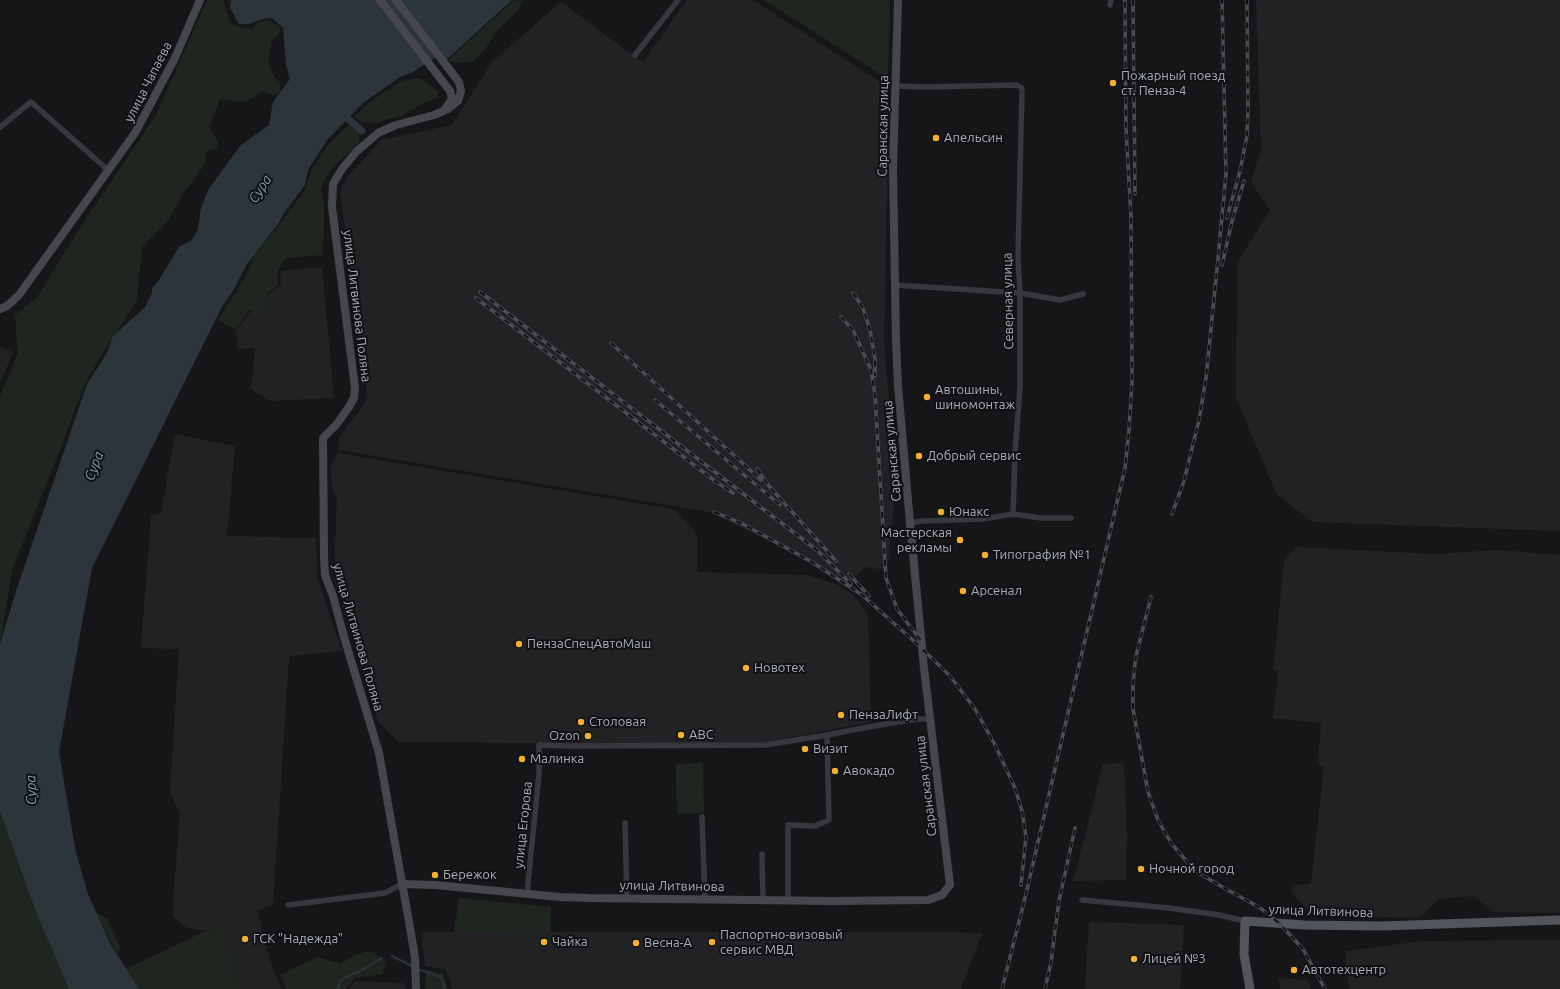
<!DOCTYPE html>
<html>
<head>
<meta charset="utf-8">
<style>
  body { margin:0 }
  canvas { display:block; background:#161618 }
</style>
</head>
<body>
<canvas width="1560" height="989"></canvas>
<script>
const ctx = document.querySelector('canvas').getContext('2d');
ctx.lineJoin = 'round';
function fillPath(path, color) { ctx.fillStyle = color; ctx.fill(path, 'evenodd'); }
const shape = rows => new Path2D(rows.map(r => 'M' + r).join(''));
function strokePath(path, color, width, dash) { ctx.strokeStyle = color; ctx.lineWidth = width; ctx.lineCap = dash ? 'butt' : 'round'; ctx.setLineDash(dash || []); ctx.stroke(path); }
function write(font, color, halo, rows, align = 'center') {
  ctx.font = font + ' Ubuntu,sans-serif'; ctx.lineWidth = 4; ctx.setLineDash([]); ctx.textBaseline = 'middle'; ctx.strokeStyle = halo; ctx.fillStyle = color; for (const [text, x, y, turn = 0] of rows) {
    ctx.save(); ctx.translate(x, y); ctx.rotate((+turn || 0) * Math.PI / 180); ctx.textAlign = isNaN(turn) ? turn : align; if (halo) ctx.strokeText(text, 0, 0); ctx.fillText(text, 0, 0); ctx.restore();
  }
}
fillPath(shape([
  [687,0,753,0,889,88,884,343,896,483,887,570,865,567,846,586,811,564,775,544,710,512,339,450,339,438,368,399,340,191,347,177,382,140,452,125,492,62,561,2,627,51,635,55,643,62],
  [1256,0,1560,0,1560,531,1312,522,1276,493,1236,397,1237,263,1270,210,1251,182,1261,149],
  [322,267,334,398,270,401,251,389,255,348,238,349,236,331,251,311,281,284,280,271],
  [0,347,13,352,0,384],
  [175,434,235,446,227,536,316,538,317,576,342,651,289,656,273,905,257,910,270,962,282,989,240,989,236,979,224,928,206,931,187,928,172,916,180,813,170,793,179,649,141,648,151,516,161,513],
  [338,453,673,509,697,534,697,572,807,575,836,584,853,595,868,615,871,722,761,743,636,744,399,742,379,723,334,579,337,496,332,491,331,467],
  [1296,547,1434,554,1499,550,1560,555,1560,913,1493,912,1474,896,1439,899,1419,918,1320,915,1310,913,1292,893,1292,885,1311,884,1324,766,1318,765,1321,723,1273,718,1278,671,1273,671,1284,560],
  [1124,763,1127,837,1126,880,1072,881,1076,871,1103,764],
  [1089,922,1184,925,1180,989,1085,989],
  [421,932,936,932,982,933,961,989,453,989,445,969,425,966],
  [1560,940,1560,989,1349,989,1345,951,1423,941],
  [1278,978,1308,980,1311,989,1280,989],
  [355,981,403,983,406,989,349,989]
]), '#222225');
fillPath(shape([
  [207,0,223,0,230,22,239,27,251,29,257,23,269,20,281,28,278,36,272,40,268,63,274,76,281,84,280,92,273,95,263,91,246,102,220,99,209,127,219,143,214,150,206,151,205,164,182,195,168,221,142,247,137,300,104,351,85,383,62,445,12,570,0,643,0,396,18,354,15,315,38,296,77,232,156,115],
  [514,0,523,1,518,10,498,29,486,48,474,61,462,63,447,61],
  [764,0,890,0,888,79],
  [419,78,438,91,438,98,423,103,403,115,374,123,360,122,354,117,370,102,401,81],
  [349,125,359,133,359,144,339,161,327,175,321,189,324,208,323,255,286,258,277,272,279,284,268,293,266,309,249,310,236,330,218,320,246,276,255,254,283,220,305,190,312,169,328,145],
  [703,763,704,813,677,814,676,764],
  [0,812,36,912,69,989,0,989],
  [459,898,551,907,550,933,454,932],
  [96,913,107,918,121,949,117,954],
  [224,928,236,979,240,989,139,989,126,969,206,931],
  [368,951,375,953,385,962,383,974,355,978,346,989,286,989,280,975,317,957,340,964,356,955],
  [426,970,443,973,448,989,425,989]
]), '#1e261f');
fillPath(shape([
  [231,0,512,0,444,62,439,55,413,72,400,77,363,103,327,140,308,170,305,185,284,213,278,224,247,264,233,291,223,305,92,568,59,752,76,853,88,894,111,945,139,989,69,989,36,912,0,812,0,644,17,588,87,384,107,353,113,336,145,307,152,293,152,288,159,280,179,247,192,240,198,229,201,208,208,190,241,145,269,125,273,102,290,79,286,65,283,28,272,18,263,19,249,24,239,24,230,8]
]), '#2c353c');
strokePath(shape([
  [392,956,414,967],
  [418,969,441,977,445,989],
  [337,989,342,979,364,969,382,958]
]), '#2c353c', 2);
strokePath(shape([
  [348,119,362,131]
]), '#2c353c', 7);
strokePath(shape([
  [1110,5,1111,0],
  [635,55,678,0],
  [895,86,925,87,1017,85,1022,88,1018,259,1020,293,1020,387,1015,453,1013,514],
  [0,127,31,102,108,170],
  [895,285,1020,293,1060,300,1083,294],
  [910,523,922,521,983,519,1013,514,1041,518,1071,518],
  [702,817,705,900],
  [625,823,627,899],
  [762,854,763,900],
  [527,893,539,774,539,745,571,746,765,745,827,735,874,726,917,719,930,719],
  [788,900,788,825,815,826,829,820,827,735],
  [1082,900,1169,908,1219,915,1245,921],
  [288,905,385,893,402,884]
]), '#37383d', 5.5);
strokePath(shape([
  [380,0,450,91,452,99,445,109],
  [396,0,459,82,461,91,458,101,448,109,434,115,396,125,378,133,356,152,342,169,333,184,332,207,355,388,354,398,349,407,336,425,323,438,324,555,325,575,333,596,344,637,379,753,411,933,415,958,416,989],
  [0,309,7,306,19,295,135,133,175,58,200,0],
  [402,884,435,885,560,897,588,898,832,901,928,900,942,895,950,885,924,668,910,523,898,386,896,341,893,168,898,0]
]), '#45474d', 8);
strokePath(shape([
  [1250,989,1244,954,1245,921,1305,925,1381,926,1560,920]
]), '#53555c', 9);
const rail = shape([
  [1133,0,1135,194],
  [1227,218,1240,171,1247,135,1248,112,1247,0],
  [1222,265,1232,221,1244,181],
  [480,292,818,551,851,584],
  [853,293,863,308,870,330,875,359,875,376],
  [476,298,715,481,733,493],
  [841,317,853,330,871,370,875,395,886,578,897,609,924,645],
  [611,343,761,480],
  [655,400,780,505],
  [757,469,769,486,836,561],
  [714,512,741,523,812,562,862,595,915,642,950,676,975,709,994,743,1015,788,1022,811,1026,837,1021,885],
  [1172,514,1184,481,1199,420,1206,378,1218,259,1226,174,1222,0],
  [849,574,869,596],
  [1151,597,1136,656,1133,683,1133,709,1148,792,1158,820,1171,843,1194,870,1224,888,1259,907,1279,923,1303,949,1325,989],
  [1002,989,1025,898,1125,468,1129,430,1132,381,1131,217,1126,128,1125,0],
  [1045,989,1051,962,1059,901,1075,828]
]);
strokePath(rail, '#4a4c52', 3.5);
strokePath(rail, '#111113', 2, [6]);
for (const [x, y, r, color] of [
  [1113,83,4,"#f2b134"],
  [936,138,4,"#f2b134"],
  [927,397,4,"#f2b134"],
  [919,456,4,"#f2b134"],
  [941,512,4,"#f2b134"],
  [960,540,4,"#f2b134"],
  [985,555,4,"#f2b134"],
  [963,591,4,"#f2b134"],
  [519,644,4,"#f2b134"],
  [746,668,4,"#f2b134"],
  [841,715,4,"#f2b134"],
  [581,722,4,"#f2b134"],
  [681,735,4,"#f2b134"],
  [588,736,4,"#f2b134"],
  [805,749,4,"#f2b134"],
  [522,759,4,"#f2b134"],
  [835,771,4,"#f2b134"],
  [1141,869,4,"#f2b134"],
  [435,875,4,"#f2b134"],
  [245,939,4,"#f2b134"],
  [544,942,4,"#f2b134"],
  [712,942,4,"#f2b134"],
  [636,943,4,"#f2b134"],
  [1134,959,4,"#f2b134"],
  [1294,970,4,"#f2b134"]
]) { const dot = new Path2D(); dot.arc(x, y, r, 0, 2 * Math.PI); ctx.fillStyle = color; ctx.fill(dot); strokePath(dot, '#111113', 1.5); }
write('13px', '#a8adb8', '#111113', [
  ["Пожарный поезд",1121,76],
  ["ст. Пенза-4",1121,91],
  ["Апельсин",944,138],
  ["Автошины,",935,390],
  ["шиномонтаж",935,405],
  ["Добрый сервис",927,456],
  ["Юнакс",949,512],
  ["Мастерская",952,533,"right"],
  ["рекламы",952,548,"right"],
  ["Типография №1",993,555],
  ["Арсенал",971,591],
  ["ПензаСпецАвтоМаш",527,644],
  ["Новотех",754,668],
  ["ПензаЛифт",849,715],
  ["Столовая",589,722],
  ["ABC",689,735],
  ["Ozon",580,736,"right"],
  ["Визит",813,749],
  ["Малинка",530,759],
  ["Авокадо",843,771],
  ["Ночной город",1149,869],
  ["Бережок",443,875],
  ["Паспортно-визовый",720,935],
  ["сервис МВД",720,950],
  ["ГСК \"Надежда\"",253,939],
  ["Чайка",552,942],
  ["Весна-А",644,943],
  ["Лицей №3",1142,959],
  ["Автотехцентр",1302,970]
], 'left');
write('13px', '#a8adb8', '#111113', [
  ["улица Чапаева",148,82,-63],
  ["Саранская улица",883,126,-89],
  ["Северная улица",1008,301,-91],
  ["улица Литвинова Поляна",357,306,83],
  ["Саранская улица",892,451,-95],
  ["улица Литвинова Поляна",358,637,74],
  ["Саранская улица",926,786,-97],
  ["улица Егорова",523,825,-84],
  ["улица Литвинова",672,886,1],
  ["улица Литвинова",1321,911,2]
]);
write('italic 14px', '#7f9bb3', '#111113', [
  ["Сура",260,189,-57],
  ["Сура",94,466,-69],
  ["Сура",31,790,-91]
]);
</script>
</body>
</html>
